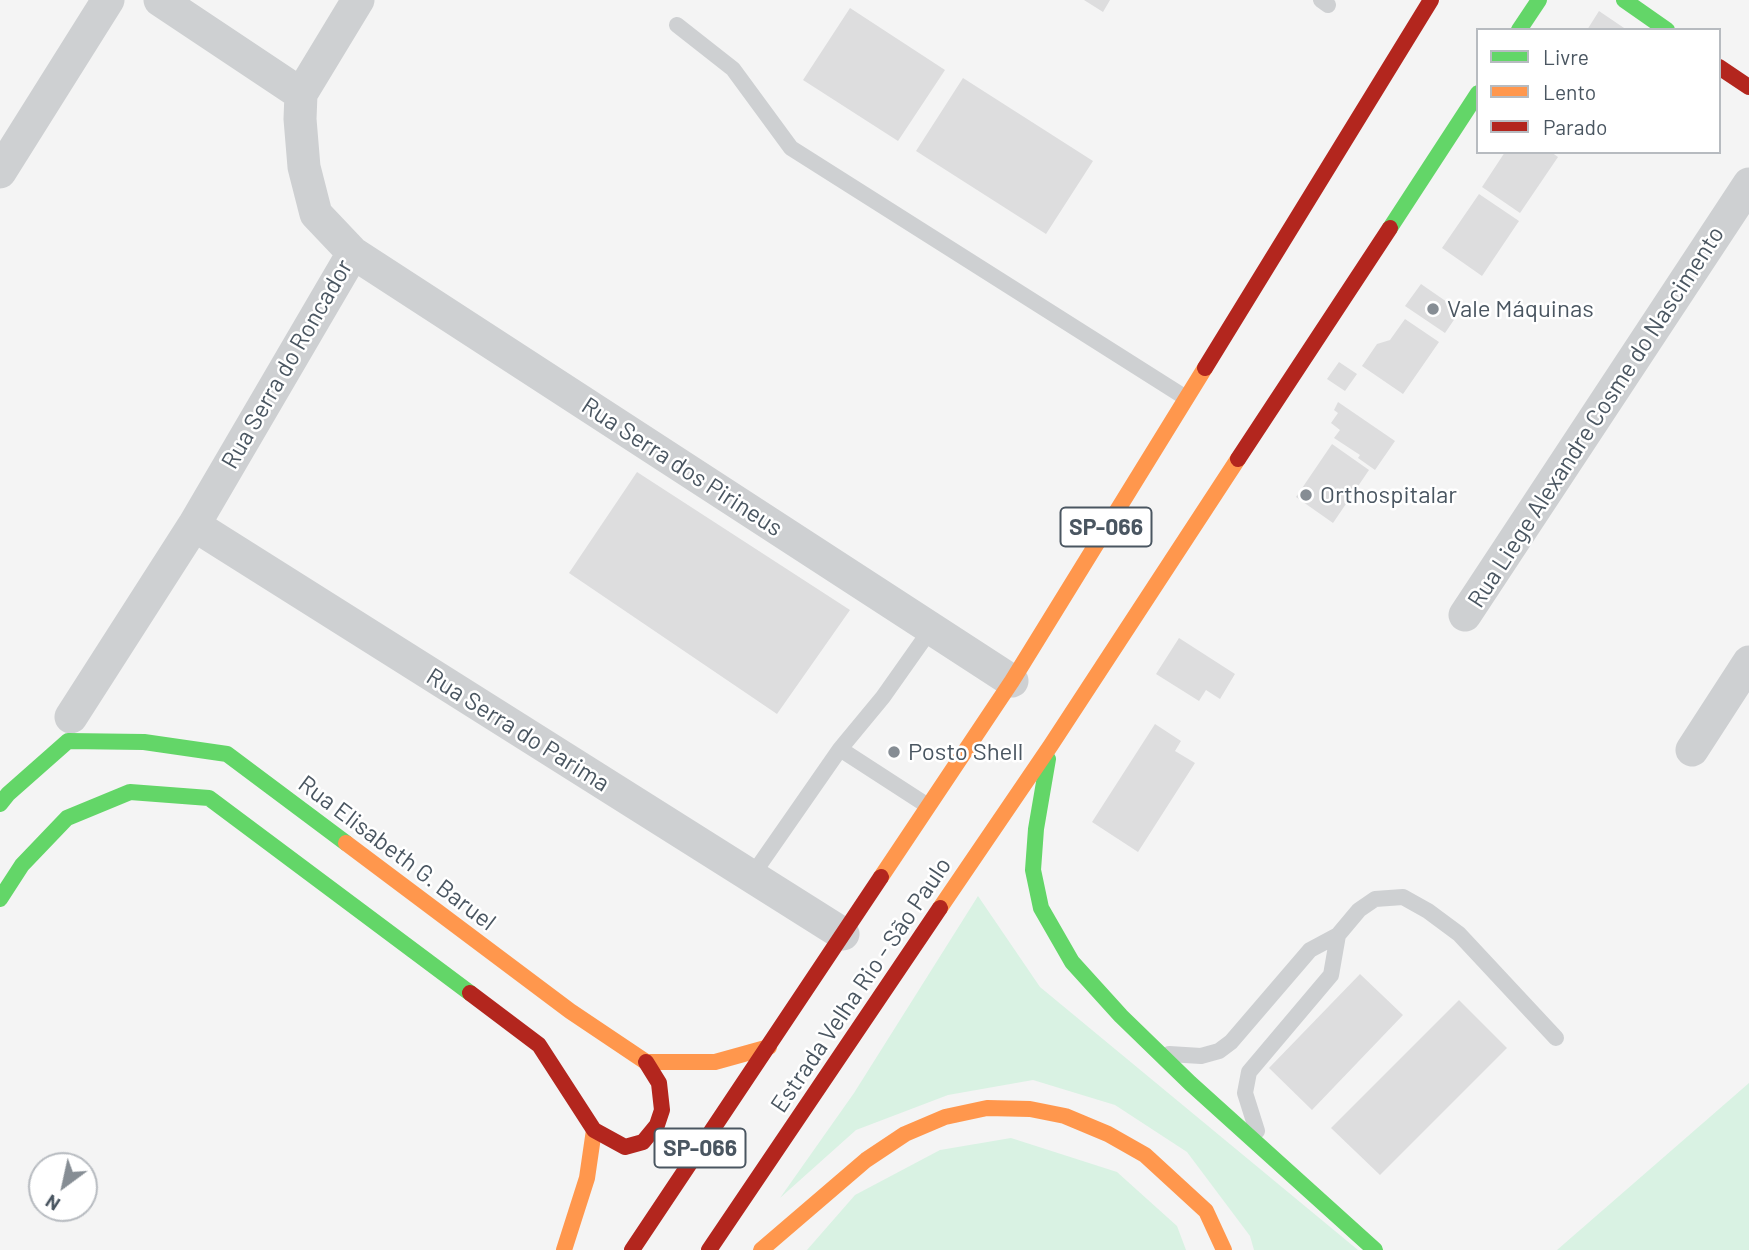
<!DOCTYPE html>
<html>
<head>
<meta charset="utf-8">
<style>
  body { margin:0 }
  #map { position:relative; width:1749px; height:1250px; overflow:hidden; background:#f4f4f4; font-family:Barlow,sans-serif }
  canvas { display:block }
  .legend { position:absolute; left:1476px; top:28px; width:245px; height:126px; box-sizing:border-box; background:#fff; border:2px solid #b7bbc0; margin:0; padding:9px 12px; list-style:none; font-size:21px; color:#4a5661 }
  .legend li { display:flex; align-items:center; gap:14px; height:35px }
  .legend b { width:35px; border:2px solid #b7bbc0 }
  .north { position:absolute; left:28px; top:1152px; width:70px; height:70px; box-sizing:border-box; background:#fff; border:2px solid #b7bbc0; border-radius:50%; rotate:213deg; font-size:19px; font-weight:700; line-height:28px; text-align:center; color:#4a5661 }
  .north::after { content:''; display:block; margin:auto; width:24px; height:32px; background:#868d94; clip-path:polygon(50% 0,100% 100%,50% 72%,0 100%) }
</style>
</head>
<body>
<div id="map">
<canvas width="1749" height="1250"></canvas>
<ul class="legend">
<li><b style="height:9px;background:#63d668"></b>Livre</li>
<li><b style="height:9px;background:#ff974d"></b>Lento</li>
<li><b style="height:9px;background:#b3261e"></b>Parado</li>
</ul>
<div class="north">N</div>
</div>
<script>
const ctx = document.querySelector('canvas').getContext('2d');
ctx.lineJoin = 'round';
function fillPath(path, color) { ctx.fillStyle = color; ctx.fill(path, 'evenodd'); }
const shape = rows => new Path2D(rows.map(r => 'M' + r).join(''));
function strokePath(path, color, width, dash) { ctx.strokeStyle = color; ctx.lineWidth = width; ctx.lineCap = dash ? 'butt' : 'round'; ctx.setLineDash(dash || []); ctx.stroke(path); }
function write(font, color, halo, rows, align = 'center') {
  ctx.font = font + ' Barlow,sans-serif'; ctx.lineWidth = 5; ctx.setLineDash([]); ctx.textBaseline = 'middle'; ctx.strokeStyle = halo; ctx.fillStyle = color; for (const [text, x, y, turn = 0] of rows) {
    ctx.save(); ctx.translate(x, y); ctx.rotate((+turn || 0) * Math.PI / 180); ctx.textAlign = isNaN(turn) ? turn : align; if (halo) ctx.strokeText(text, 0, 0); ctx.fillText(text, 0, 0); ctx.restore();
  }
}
fillPath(shape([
  [978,896,1040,987,1358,1250,1254,1250,1250,1236,1187,1152,1115,1105,1033,1080,948,1095,856,1130,780,1198,854,1093],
  [1749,1083,1749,1250,1557,1250],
  [1011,1138,1117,1172,1177,1226,1186,1250,807,1250,855,1195,940,1150]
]), '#d9f2e3');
fillPath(shape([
  [1084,0,1110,0,1103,12],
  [850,8,945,70,898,141,803,80],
  [1599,11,1627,30,1587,30],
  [963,78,1093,161,1046,234,916,151],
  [1505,152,1551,152,1558,157,1520,213,1482,187],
  [1479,194,1519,221,1482,276,1442,248],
  [1421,284,1460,311,1445,333,1405,306],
  [1405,319,1439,342,1403,394,1362,366,1377,344,1390,340],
  [1339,362,1357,374,1345,391,1327,379],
  [1338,402,1395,441,1375,470,1358,458,1360,455,1334,438,1340,430,1331,423,1338,413,1334,410],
  [1332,444,1369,470,1333,523,1296,497],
  [637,472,850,610,777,714,569,573],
  [1179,638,1235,674,1220,699,1206,690,1199,701,1156,674],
  [1155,724,1181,741,1175,751,1195,763,1138,852,1092,822],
  [1360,974,1403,1015,1312,1110,1269,1068],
  [1459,1000,1507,1048,1380,1175,1331,1128]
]), '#ddddde');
strokePath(shape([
  [1321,0,1328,5],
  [677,25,733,69,791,148,1186,398],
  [840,749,928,806],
  [751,877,840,749,883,697,931,629],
  [1169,1054,1201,1056,1219,1051,1231,1042,1310,950,1338,935,1359,910,1375,899,1403,897,1428,911,1459,934,1556,1038],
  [1257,1131,1245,1093,1249,1072,1331,975,1338,935]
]), '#ced0d2', 16);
strokePath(shape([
  [160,0,301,94],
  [358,0,301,94,300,119,304,167,316,214,353,253,1012,681],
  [0,172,108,0],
  [194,525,843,934],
  [1465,615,1749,184],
  [71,717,194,525,353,253],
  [1692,750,1749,662]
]), '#ced0d2', 33);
strokePath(shape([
  [1624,0,1667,30],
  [1519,30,1539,0],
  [1390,228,1478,93],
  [1048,759,1036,829,1033,870,1041,908,1072,962,1121,1016,1190,1083,1375,1250],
  [0,804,8,794,68,741,144,742,227,754,346,843],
  [0,899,22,865,67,818,130,792,209,798,470,993]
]), '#63d668', 16);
strokePath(shape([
  [346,843,570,1011,646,1062,715,1062,769,1047],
  [881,877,1012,681,1205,368],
  [940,908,1051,745,1238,459],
  [564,1250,587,1178,594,1130],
  [761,1250,866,1160,905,1134,945,1117,987,1108,1030,1109,1065,1116,1108,1134,1145,1155,1206,1211,1224,1250]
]), '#ff974d', 16);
strokePath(shape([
  [1719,67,1749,87],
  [1205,368,1431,0],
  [1238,459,1390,228],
  [470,993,539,1045,594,1130,625,1147,643,1142,657,1125,662,1110,659,1083,646,1062],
  [632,1250,881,877],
  [709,1250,940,908]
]), '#b3261e', 16);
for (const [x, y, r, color] of [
  [1433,309,7,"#868d94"],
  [1306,495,7,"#868d94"],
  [894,752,7,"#868d94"]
]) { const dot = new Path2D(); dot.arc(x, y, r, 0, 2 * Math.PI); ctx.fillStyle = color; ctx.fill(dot); strokePath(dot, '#fff', 2.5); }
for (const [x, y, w] of [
  [1106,527,91],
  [700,1148,91]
]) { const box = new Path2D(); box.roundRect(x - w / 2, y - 19.5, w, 39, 5); ctx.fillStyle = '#fff'; ctx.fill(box); strokePath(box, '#4a5661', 2); }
write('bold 23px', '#4a5661', null, [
  ["SP-066",1106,527],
  ["SP-066",700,1148]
]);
write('24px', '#4a5661', '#fff', [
  ["Vale Máquinas",1447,309],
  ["Orthospitalar",1320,495],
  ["Posto Shell",908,752]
], 'left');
write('24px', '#4a5661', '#fff', [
  ["Rua Serra do Roncador",287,364,-60],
  ["Rua Liege Alexandre Cosme do Nascimento",1596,417,-57],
  ["Rua Serra dos Pirineus",682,467,33],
  ["Rua Serra do Parima",518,730,32],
  ["Rua Elisabeth G. Baruel",397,853,37],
  ["Estrada Velha Rio - São Paulo",861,985,-56]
]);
</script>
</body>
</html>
